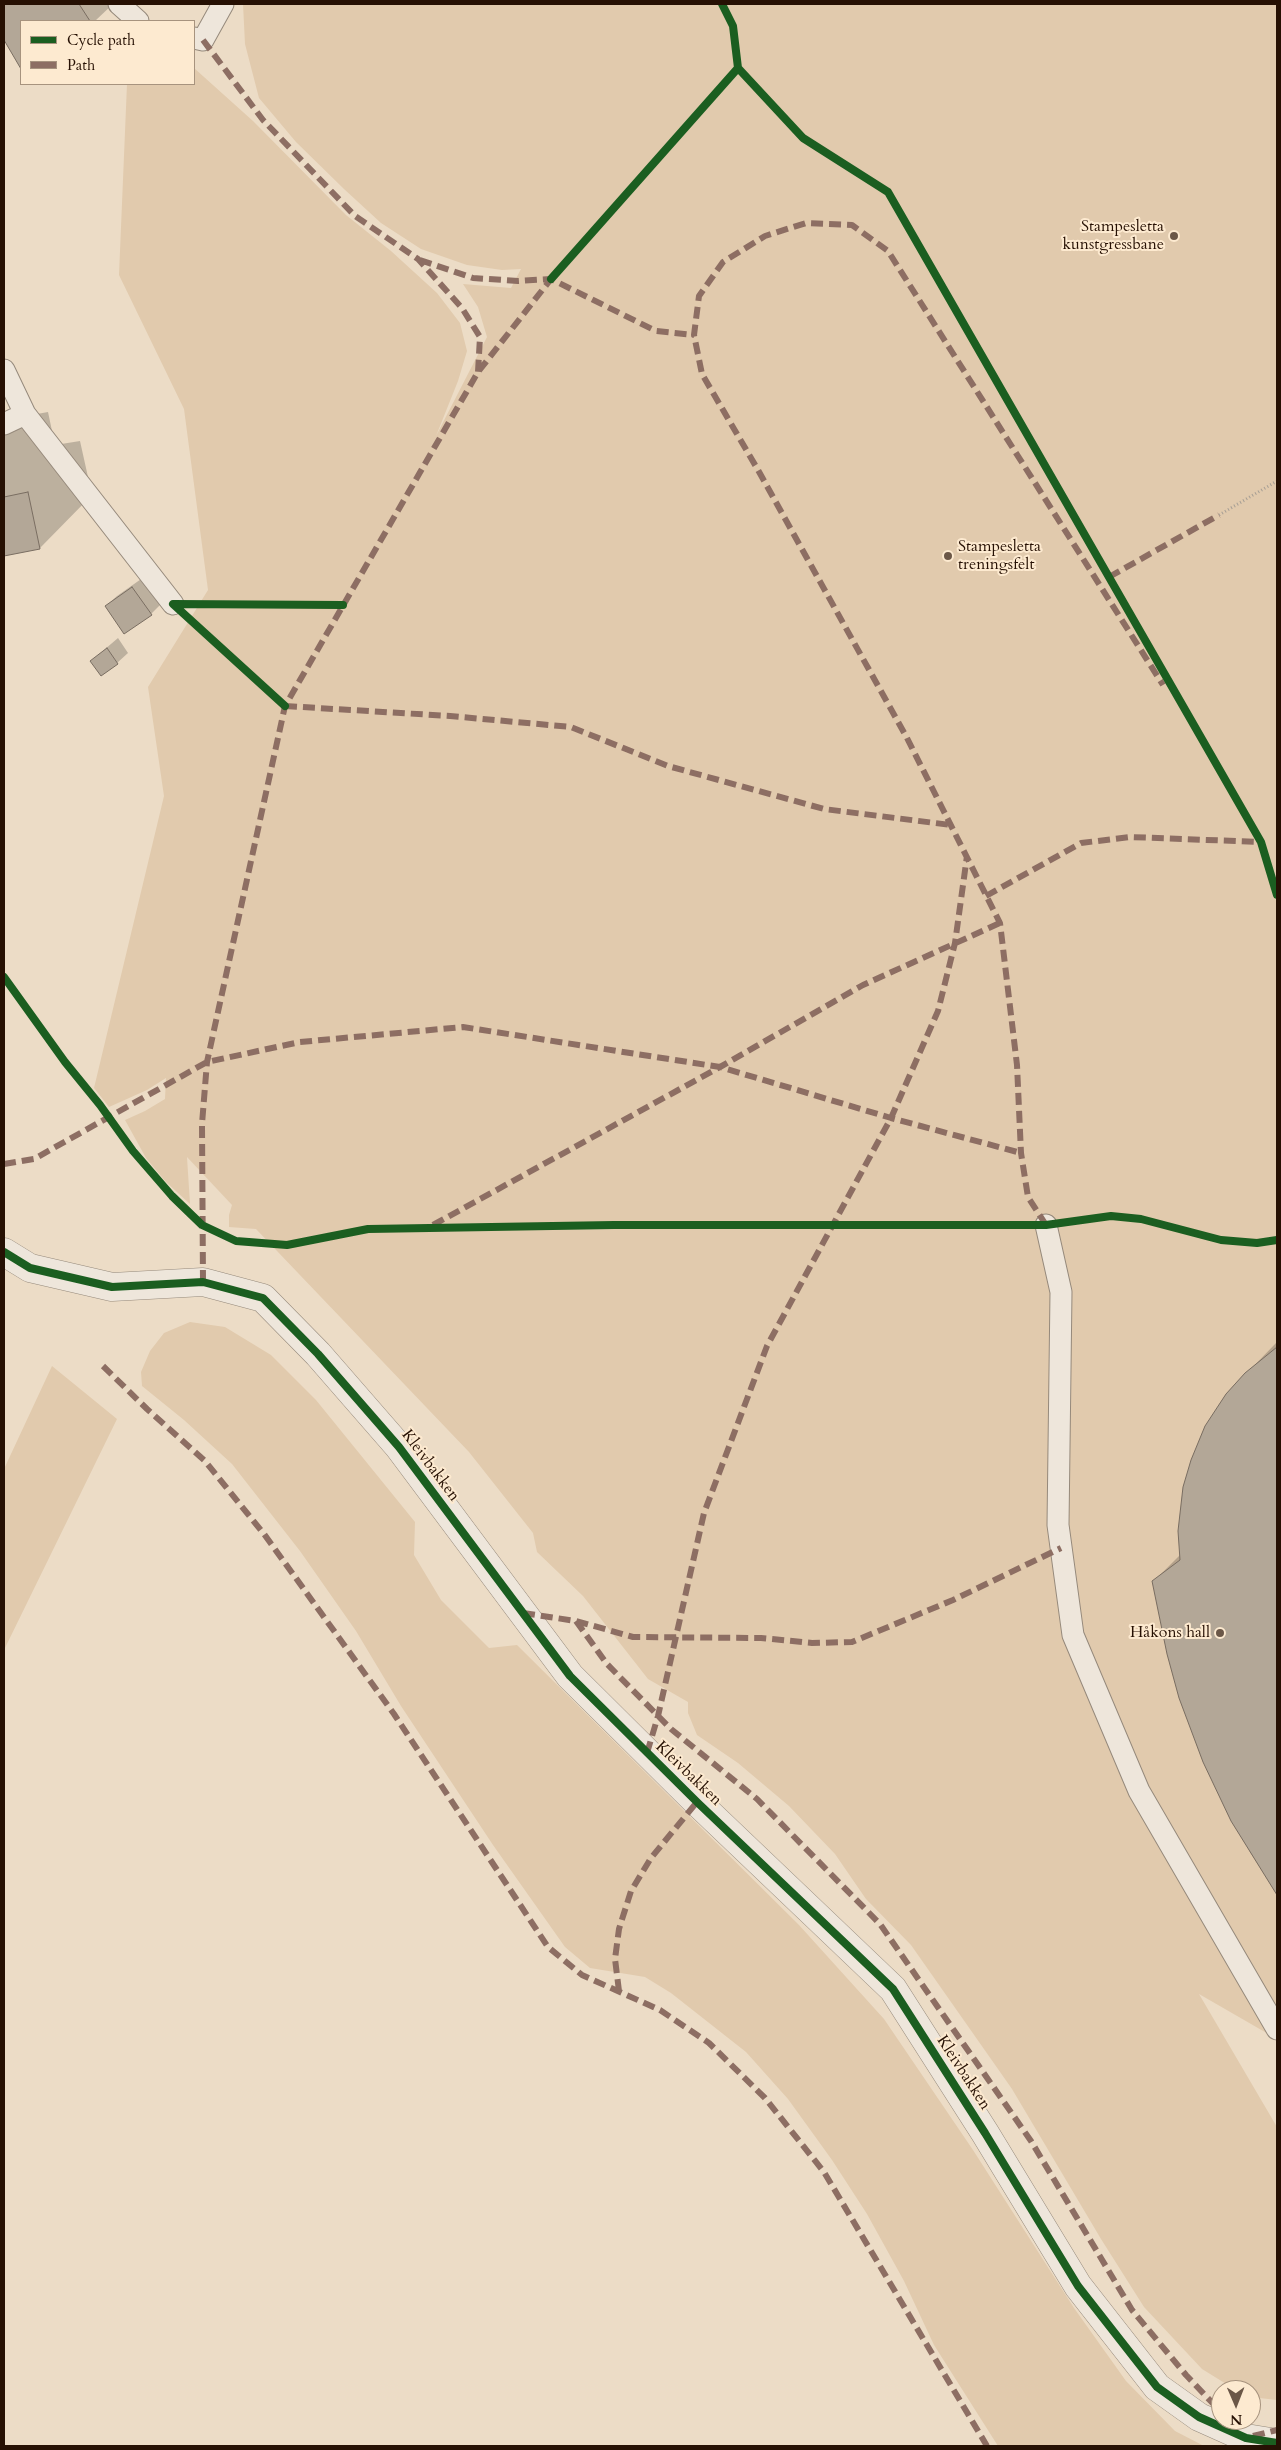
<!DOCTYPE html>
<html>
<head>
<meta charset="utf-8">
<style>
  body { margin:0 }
  #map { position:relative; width:1281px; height:2450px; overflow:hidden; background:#ecdcc6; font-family:Cardo,serif }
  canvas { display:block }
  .frame { position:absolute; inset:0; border:5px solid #261003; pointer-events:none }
  .legend { position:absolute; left:20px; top:20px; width:175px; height:65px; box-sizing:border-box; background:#fdead0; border:1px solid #a7937e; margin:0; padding:6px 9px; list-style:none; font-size:15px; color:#261003 }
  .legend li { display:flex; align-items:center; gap:10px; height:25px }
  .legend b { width:25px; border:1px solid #a7937e }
  .north { position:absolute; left:1211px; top:2380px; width:50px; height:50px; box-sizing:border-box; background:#fdead0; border:1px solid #a7937e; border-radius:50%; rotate:179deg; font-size:14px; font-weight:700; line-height:20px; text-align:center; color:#261003 }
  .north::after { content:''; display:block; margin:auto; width:18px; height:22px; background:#6b5747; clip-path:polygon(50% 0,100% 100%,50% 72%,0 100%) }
</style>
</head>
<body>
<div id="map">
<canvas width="1281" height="2450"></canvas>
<div class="frame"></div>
<ul class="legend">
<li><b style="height:6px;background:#1b5e20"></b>Cycle path</li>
<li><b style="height:6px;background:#8d6e63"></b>Path</li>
</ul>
<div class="north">N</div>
</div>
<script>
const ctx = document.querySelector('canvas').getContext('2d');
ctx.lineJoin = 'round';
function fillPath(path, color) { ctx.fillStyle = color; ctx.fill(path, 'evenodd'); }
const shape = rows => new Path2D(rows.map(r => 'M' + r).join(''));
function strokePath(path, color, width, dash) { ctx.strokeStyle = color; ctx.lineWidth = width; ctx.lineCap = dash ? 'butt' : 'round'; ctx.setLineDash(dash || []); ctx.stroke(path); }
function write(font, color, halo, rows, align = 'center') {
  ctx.font = font + ' Cardo,serif'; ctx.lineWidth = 4; ctx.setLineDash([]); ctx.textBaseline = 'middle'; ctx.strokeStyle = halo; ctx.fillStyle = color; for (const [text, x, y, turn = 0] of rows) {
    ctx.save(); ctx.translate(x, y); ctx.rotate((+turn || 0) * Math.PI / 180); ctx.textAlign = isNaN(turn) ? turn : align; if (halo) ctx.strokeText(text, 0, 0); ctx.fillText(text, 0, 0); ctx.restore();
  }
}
fillPath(shape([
  [243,4,1277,4,1277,2039,1199,1994,1277,2127,1277,2400,1251,2397,1251,2390,1236,2390,1202,2369,1144,2307,1101,2239,1012,2089,911,1945,866,1899,835,1854,789,1806,738,1763,697,1735,688,1713,688,1702,648,1679,583,1596,537,1552,533,1533,469,1452,256,1229,229,1227,229,1215,232,1205,187,1157,190,1204,166,1182,146,1158,125,1120,145,1111,165,1099,166,1078,147,1090,109,1107,94,1088,164,796,148,687,208,590,184,409,119,275,127,84,194,84,194,68,253,121,346,215,391,251,437,293,460,323,467,351,458,381,436,436,487,337,478,307,463,284,511,288,521,269,502,270,467,265,421,249,381,223,344,189,296,142,259,98,245,44],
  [190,1322,225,1327,271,1355,316,1400,415,1522,414,1555,441,1600,489,1648,517,1645,799,1925,884,2019,973,2150,1074,2308,1126,2381,1175,2431,1204,2446,998,2446,934,2345,904,2281,867,2214,832,2160,788,2099,746,2052,671,1993,645,1977,590,1968,565,1947,493,1845,401,1706,356,1631,300,1551,232,1464,184,1420,142,1386,141,1372,150,1351,164,1333],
  [52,1366,117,1419,4,1650,4,1469]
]), '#e1caad');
fillPath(shape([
  [4,4,113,4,95,21,21,21,21,66,4,38],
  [48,412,55,445,80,441,92,495,40,548,4,555,4,420],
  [144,577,162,603,151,614,106,606,117,596],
  [118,638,128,653,117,663,91,661],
  [1277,1342,1277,1893,1250,1852,1154,1581,1181,1554,1246,1374]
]), '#0003');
const building = shape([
  [4,4,79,4,90,21,21,21,21,69,4,40,4,4],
  [28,492,40,549,4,556,4,497,28,492],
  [132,587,152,615,124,634,105,606,132,587],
  [107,648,118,664,101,676,90,661,107,648],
  [1277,1347,1277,1895,1231,1821,1203,1762,1179,1698,1167,1654,1152,1581,1180,1560,1178,1531,1183,1487,1191,1460,1205,1426,1226,1394,1245,1373,1277,1347]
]);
fillPath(building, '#b3a797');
strokePath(building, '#796d61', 1);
const service = shape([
  [119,4,138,21],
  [194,38,203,40,223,4],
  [4,370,25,414,173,604],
  [4,424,25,414],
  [1046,1225,1061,1292,1058,1525,1073,1635,1139,1791,1277,2029]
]);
const minor = shape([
  [4,1252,30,1268,112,1287,203,1282,263,1298,318,1354,399,1447,570,1676,698,1803,893,1989,985,2133,1078,2286,1157,2387,1199,2417,1246,2438,1277,2443]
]);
strokePath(service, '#95897b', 23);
strokePath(minor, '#95897b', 29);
strokePath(shape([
  [1219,515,1277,481]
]), '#a69e94', 3, [1, 2.5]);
strokePath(service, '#eee6db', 21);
strokePath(minor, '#eee6db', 28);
strokePath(shape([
  [203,40,263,120,355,216,418,259,462,308,480,337,478,372],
  [420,260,473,278,518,281,551,279,656,331,694,335],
  [1109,577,1219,515],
  [285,706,450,716,571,727,668,766,824,809,951,825],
  [986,896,1081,843,1130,837,1261,842],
  [4,1164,34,1159,207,1062,300,1042,463,1027,720,1067,891,1118,1021,1153],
  [433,1225,720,1067,863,985,1000,923],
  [1046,1225,1028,1197,1021,1153,1017,1065,1000,923,907,738,758,470,702,374,694,335,699,296,723,262,765,236,806,223,852,225,888,251,1163,685],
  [203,1282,202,1124,207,1062,285,706,478,372,551,279],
  [103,1366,147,1409,205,1461,264,1534,394,1714,548,1947,582,1975,660,2010,709,2043,765,2098,824,2172,987,2446],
  [523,1613,576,1621,633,1637,761,1638,812,1643,852,1642,953,1600,1061,1548],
  [576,1621,607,1664,671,1729,757,1799,880,1924,1031,2141,1132,2310,1186,2375,1221,2412],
  [647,1753,658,1716,704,1513,767,1346,891,1118,938,1011,955,943,967,856],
  [619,1991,615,1959,619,1929,631,1891,651,1858,697,1802],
  [1229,2420,1241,2432],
  [1253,2436,1277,2430]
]), '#8d6e63', 6, [12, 6]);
strokePath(shape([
  [722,4,733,26,738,68,803,138,888,192,1261,842,1277,895],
  [551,279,738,68],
  [285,706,173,604,343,605],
  [4,977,65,1062,100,1105,133,1151,172,1196,202,1225,236,1241,287,1245,368,1229,614,1225,1046,1225,1111,1216,1141,1219,1221,1240,1257,1243,1277,1240],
  [4,1252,30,1268,112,1287,203,1282,263,1298,318,1354,399,1447,570,1676,698,1803,893,1989,985,2133,1078,2286,1157,2387,1199,2417,1246,2438,1277,2443]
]), '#1b5e20', 8);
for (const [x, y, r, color] of [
  [1174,236,5,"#6b5747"],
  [948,556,5,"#6b5747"],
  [1220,1633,5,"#6b5747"]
]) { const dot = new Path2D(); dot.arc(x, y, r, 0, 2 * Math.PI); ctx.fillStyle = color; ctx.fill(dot); strokePath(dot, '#fdead0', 2); }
write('16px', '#261003', '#fdead0', [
  ["Stampesletta",1164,227],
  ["kunstgressbane",1164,245],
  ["Stampesletta",958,547,"left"],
  ["treningsfelt",958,565,"left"],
  ["Håkons hall",1210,1633]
], 'right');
write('16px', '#261003', '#fdead0', [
  ["Kleivbakken",430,1466,53],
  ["Kleivbakken",688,1774,44],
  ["Kleivbakken",963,2073,57]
]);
</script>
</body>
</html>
